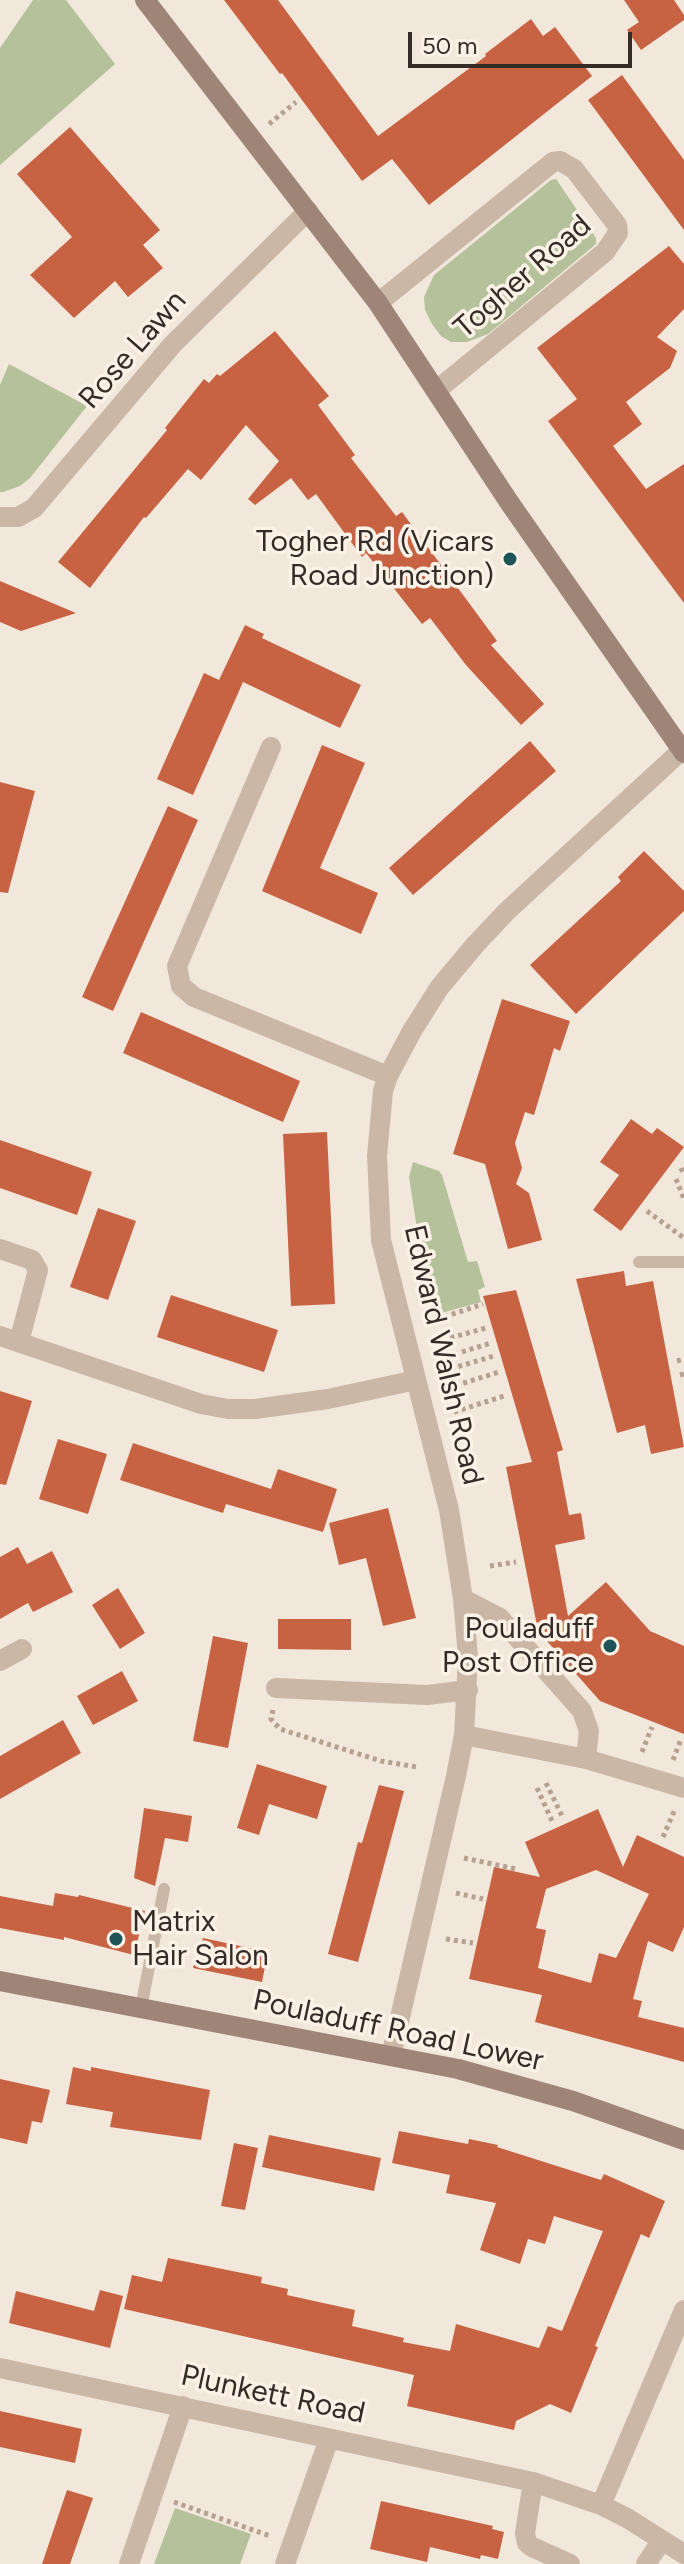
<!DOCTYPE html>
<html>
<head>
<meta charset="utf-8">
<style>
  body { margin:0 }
  #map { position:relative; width:684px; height:2564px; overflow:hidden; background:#f2e7db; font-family:Figtree,sans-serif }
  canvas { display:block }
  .scale { position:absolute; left:408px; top:32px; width:224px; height:36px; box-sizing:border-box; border:4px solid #362c27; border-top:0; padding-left:10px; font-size:24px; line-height:28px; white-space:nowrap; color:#362c27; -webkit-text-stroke:6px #faf1e7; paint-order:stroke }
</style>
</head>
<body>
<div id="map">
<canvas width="684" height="2564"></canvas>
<div class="scale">50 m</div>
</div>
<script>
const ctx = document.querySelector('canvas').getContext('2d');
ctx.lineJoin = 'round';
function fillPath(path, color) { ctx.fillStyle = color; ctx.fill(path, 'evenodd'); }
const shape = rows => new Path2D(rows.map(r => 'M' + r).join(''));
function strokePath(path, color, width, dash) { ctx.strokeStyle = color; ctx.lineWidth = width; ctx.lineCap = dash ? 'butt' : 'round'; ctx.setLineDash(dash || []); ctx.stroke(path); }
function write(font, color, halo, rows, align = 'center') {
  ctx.font = font + ' Figtree,sans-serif'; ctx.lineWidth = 7; ctx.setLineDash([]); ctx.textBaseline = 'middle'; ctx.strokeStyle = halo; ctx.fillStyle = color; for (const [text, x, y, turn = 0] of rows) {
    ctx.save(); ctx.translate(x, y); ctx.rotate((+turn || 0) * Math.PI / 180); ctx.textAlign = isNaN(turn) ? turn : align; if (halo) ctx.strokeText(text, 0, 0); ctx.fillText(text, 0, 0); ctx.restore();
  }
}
fillPath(shape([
  [33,0,66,0,115,64,0,165,0,48],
  [556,179,596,238,596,244,488,334,467,342,451,342,441,336,432,324,425,310,424,297,434,275,551,180],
  [9,364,87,406,30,478,20,486,3,492,0,492,0,385],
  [413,1162,439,1171,442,1175,468,1262,477,1261,485,1287,478,1290,481,1302,434,1315,419,1242,409,1177],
  [175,2508,251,2534,240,2564,154,2564]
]), '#b4c19a');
fillPath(shape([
  [224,0,278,0,378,136,486,56,485,54,531,19,543,36,555,27,592,76,429,205,392,159,362,181,282,73,280,74],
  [624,0,674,0,684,15,684,20,641,50,627,30,639,22],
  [622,75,684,160,684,230,588,100],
  [70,127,160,230,143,245,163,268,128,297,115,281,74,318,30,275,72,237,17,174],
  [669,246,684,264,684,309,657,337,677,351,670,368,626,402,642,424,613,446,646,489,684,464,684,603,548,421,577,399,537,348],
  [275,331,329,396,318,405,355,455,351,458,396,516,402,512,497,641,491,645,544,704,521,725,466,665,430,618,422,624,366,553,362,557,316,494,308,500,291,478,255,505,248,499,279,461,246,425,201,480,188,469,146,518,144,517,90,588,58,562,167,430,165,428,204,379,209,383,217,374,220,376],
  [0,581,76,613,21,631,0,622],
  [245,625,264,634,262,638,361,685,340,728,243,682,193,795,157,779,204,673,219,680],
  [530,741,556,771,413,895,389,868],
  [322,745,365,763,320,868,378,893,361,934,262,891],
  [0,782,35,791,8,893,0,892],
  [168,806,198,820,113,1011,82,997],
  [644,851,684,891,684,911,576,1014,530,965,621,881,618,877],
  [502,999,570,1021,560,1051,554,1048,534,1115,525,1112,515,1143,522,1168,516,1184,529,1193,542,1240,508,1249,485,1164,453,1154],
  [141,1012,300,1081,283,1122,123,1053],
  [631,1119,652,1134,657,1128,684,1147,621,1231,593,1210,619,1175,600,1162],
  [327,1132,335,1304,291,1306,283,1134],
  [0,1140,92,1172,77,1215,0,1188],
  [98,1208,136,1221,108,1300,70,1287],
  [624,1271,626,1286,653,1281,684,1447,651,1454,645,1425,617,1433,576,1279],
  [516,1290,563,1450,557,1452,569,1515,581,1513,585,1539,555,1545,568,1616,606,1582,650,1631,684,1646,684,1734,600,1701,538,1631,506,1467,532,1462,483,1296],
  [171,1295,278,1330,264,1372,157,1337],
  [0,1391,32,1401,6,1485,0,1484],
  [58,1439,107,1454,88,1514,39,1499],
  [133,1443,271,1489,278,1469,337,1489,323,1532,226,1504,223,1513,120,1480],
  [388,1508,416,1618,383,1626,366,1558,339,1565,329,1523],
  [18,1547,27,1564,52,1551,73,1592,33,1612,28,1603,0,1619,0,1557],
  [118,1588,145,1633,120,1649,92,1605],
  [278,1619,351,1619,351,1650,278,1649],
  [213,1636,248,1643,228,1748,193,1741],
  [122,1671,138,1701,93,1725,77,1696],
  [63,1720,81,1753,0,1799,0,1756],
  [257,1764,327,1786,317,1819,269,1804,259,1835,237,1828],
  [379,1785,404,1791,358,1962,328,1954,358,1842,362,1843],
  [144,1808,192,1816,188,1842,165,1838,155,1886,134,1878],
  [598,1809,623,1867,637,1835,684,1857,684,1927,673,1952,648,1941,633,1999,642,2001,638,2017,684,2028,684,2062,535,2022,542,1995,469,1979,494,1867,540,1877,525,1842],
  [596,1870,649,1894,616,1958,599,1953,591,1983,538,1968,546,1930,536,1928,546,1889],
  [55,1893,78,1897,79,1895,145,1911,134,1955,64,1937,64,1940,0,1928,0,1896,53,1906],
  [203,1938,268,1952,262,1982,193,1968],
  [73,2067,91,2071,91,2067,210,2090,201,2140,110,2127,113,2112,66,2104],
  [0,2079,50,2090,42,2123,32,2121,27,2144,0,2138],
  [399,2131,468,2144,469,2139,498,2145,497,2147,601,2180,604,2174,665,2201,649,2238,641,2234,595,2346,598,2347,571,2413,550,2404,516,2421,514,2430,407,2406,414,2375,124,2309,132,2275,162,2282,168,2258,262,2277,261,2283,288,2289,287,2295,355,2310,352,2326,404,2338,403,2342,450,2351,456,2324,539,2348,548,2326,562,2331,603,2231,554,2216,545,2244,528,2239,520,2264,480,2250,496,2203,446,2193,450,2175,392,2163],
  [269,2135,381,2158,374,2191,262,2167],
  [234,2143,258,2148,245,2210,221,2206],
  [100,2290,123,2296,110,2348,9,2323,16,2291,94,2311],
  [0,2411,82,2429,75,2463,0,2447],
  [67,2490,93,2498,70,2564,42,2564],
  [381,2501,493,2526,492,2529,504,2532,498,2559,481,2555,480,2559,430,2547,427,2562,370,2549]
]), '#c76343');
strokePath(shape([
  [269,124,296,102],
  [681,1168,684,1175],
  [676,1179,684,1199],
  [647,1211,684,1238],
  [429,1322,483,1304],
  [435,1342,486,1328],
  [439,1359,491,1343],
  [677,1361,684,1359],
  [443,1371,494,1356],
  [680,1375,684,1374],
  [448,1388,499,1372],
  [454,1412,504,1396],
  [490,1566,516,1562],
  [273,1710,271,1719,280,1729,381,1761,417,1767],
  [642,1752,652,1727],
  [673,1760,681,1739],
  [546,1783,563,1818],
  [537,1788,553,1823],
  [663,1837,675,1809],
  [464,1858,516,1869],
  [456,1893,483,1899],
  [446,1939,473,1943],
  [174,2502,270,2536]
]), '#b6a191', 5, [4, 4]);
strokePath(shape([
  [639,1262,684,1262],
  [141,2008,164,1889]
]), '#cab7a6', 12);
strokePath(shape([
  [378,303,553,162,560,161,574,169,617,225,618,233,605,252,437,390],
  [0,517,18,517,34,508,173,344,308,211],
  [271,747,177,966,181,986,194,997,388,1076],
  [0,1249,32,1260,38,1270,19,1342],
  [0,1336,201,1404,228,1409,255,1409,328,1399,416,1380],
  [463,1599,500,1618,582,1711,589,1731,586,1759],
  [0,1661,22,1649],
  [276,1688,427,1695,468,1690],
  [464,1735,586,1759,684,1788],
  [391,2056,456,1776,464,1735,468,1657,463,1599,449,1510,381,1240,377,1156,383,1091,388,1076,412,1031,439,988,475,945,507,911,682,750],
  [0,2368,533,2482,601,2505,627,2518,684,2554],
  [533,2482,525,2533,527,2543,532,2547,570,2564],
  [601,2505,684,2310],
  [129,2564,183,2406],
  [285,2564,329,2439],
  [646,2564,662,2540]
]), '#cab7a6', 20);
strokePath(shape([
  [145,0,378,303,509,502,684,753],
  [0,1981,458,2069,573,2101,684,2140]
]), '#9e8578', 20);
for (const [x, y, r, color] of [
  [510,559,8,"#1c5458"],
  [610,1646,8,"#1c5458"],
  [116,1939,8,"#1c5458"]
]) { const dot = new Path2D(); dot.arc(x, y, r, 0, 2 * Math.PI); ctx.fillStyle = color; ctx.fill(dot); strokePath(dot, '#faf1e7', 3); }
write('30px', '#362c27', '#faf1e7', [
  ["Togher Road",523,277,-41],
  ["Rose Lawn",133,350,-49],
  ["Edward Walsh Road",443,1355,77],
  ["Pouladuff Road Lower",398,2031,12],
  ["Plunkett Road",273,2395,12]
]);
write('30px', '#362c27', '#faf1e7', [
  ["Togher Rd (Vicars",494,542],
  ["Road Junction)",494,576],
  ["Pouladuff",594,1629],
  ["Post Office",594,1663],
  ["Matrix",132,1922,"left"],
  ["Hair Salon",132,1956,"left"]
], 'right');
</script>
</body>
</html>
